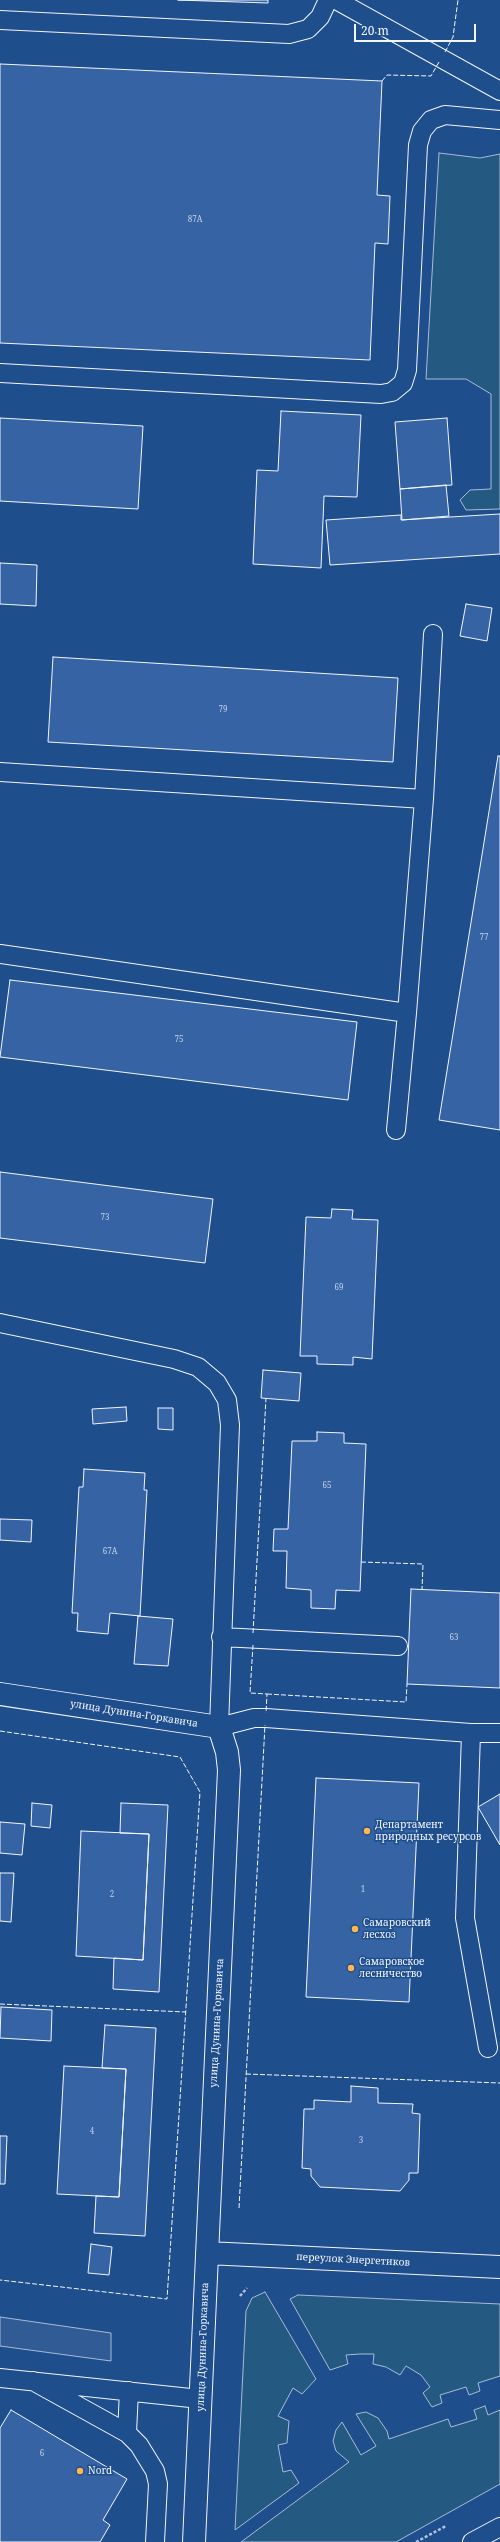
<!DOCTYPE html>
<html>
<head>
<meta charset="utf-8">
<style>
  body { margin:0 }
  #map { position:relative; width:500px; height:2542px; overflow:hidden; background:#1f4e8c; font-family:"Noto Serif",serif }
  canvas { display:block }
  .scale { position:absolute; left:354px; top:24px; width:122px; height:18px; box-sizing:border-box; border:2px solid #f2f6ff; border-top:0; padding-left:5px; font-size:12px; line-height:14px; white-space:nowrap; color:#f2f6ff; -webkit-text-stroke:3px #1f4e8c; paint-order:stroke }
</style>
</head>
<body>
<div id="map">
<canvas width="500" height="2542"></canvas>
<div class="scale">20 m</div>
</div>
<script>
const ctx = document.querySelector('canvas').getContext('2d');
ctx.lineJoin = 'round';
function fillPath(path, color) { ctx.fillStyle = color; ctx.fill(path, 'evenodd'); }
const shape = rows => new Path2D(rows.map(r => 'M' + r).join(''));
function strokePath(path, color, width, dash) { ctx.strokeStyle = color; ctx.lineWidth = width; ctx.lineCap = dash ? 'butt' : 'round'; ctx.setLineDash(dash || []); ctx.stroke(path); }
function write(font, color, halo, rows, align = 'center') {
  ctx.font = font + ' "Noto Serif",serif'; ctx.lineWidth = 3; ctx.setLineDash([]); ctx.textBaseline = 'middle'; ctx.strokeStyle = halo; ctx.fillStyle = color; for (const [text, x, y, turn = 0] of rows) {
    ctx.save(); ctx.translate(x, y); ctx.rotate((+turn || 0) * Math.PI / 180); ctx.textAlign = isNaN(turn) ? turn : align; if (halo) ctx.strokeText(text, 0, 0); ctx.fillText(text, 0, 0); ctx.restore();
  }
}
const green = shape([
  [439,153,480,158,500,154,500,509,466,510,460,500,470,490,491,489,491,394,466,379,426,379,439,153],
  [265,2292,316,2379,302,2394,293,2388,278,2416,289,2421,287,2443,278,2445,283,2472,291,2470,299,2483,235,2530,246,2311,252,2298,265,2292],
  [298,2295,500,2304,500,2376,478,2383,480,2391,469,2395,466,2387,440,2395,442,2403,432,2407,423,2393,430,2387,421,2375,406,2366,400,2375,386,2367,373,2364,374,2354,360,2354,346,2355,348,2364,330,2370,290,2299,298,2295],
  [485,2406,488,2415,500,2410,500,2484,396,2542,241,2542,349,2462,336,2451,333,2441,336,2430,342,2422,361,2455,376,2446,356,2414,366,2412,378,2418,387,2431,389,2439,448,2419,451,2427,477,2419,474,2410,485,2406]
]);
fillPath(green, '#245a82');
strokePath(green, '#a8bbd7', 1);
const parking = shape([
  [0,2317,111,2333,111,2361,0,2346,0,2317]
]);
fillPath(parking, '#305b95');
strokePath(parking, '#a8bbd7', 1);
const building = shape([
  [178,0,268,0,268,3,178,0],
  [0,64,382,81,377,195,390,196,388,244,375,243,370,360,0,343,0,64],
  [281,411,361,415,357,497,324,496,321,568,253,564,257,470,278,471,281,411],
  [0,418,143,426,138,509,0,501,0,418],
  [447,418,452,485,400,489,395,422,447,418],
  [446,485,449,516,402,520,400,489,446,485],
  [500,514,500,554,330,565,326,520,401,515,401,520,500,514],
  [0,563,37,565,36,606,0,604,0,563],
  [466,604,492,608,487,641,460,636,466,604],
  [53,657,398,678,393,762,48,742,53,657],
  [498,756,500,756,500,1130,439,1120,498,756],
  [10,980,357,1022,348,1100,0,1057,10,980],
  [0,1172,213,1199,205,1263,0,1238,0,1172],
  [332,1209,353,1210,352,1219,378,1220,372,1359,353,1357,353,1365,317,1364,317,1356,300,1356,306,1217,331,1218,332,1209],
  [263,1370,301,1373,299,1401,261,1398,263,1370],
  [126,1407,127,1421,93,1424,92,1409,126,1407],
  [158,1408,173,1408,173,1430,158,1429,158,1408],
  [317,1432,344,1433,344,1443,366,1444,360,1591,336,1590,335,1609,311,1608,311,1590,286,1588,287,1551,273,1551,274,1529,288,1529,292,1441,317,1441,317,1432],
  [84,1469,145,1473,144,1490,147,1490,140,1616,110,1613,108,1634,77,1631,78,1613,72,1613,79,1487,83,1487,84,1469],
  [0,1519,32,1520,31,1542,0,1540,0,1519],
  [411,1589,500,1593,500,1688,407,1684,411,1589],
  [138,1616,173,1619,168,1666,134,1664,138,1616],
  [316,1778,419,1783,409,2002,306,1997,316,1778],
  [500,1794,500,1845,478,1807,500,1794],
  [32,1803,52,1805,50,1828,31,1826,32,1803],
  [121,1803,168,1805,159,1992,113,1989,114,1958,143,1960,149,1834,120,1833,121,1803],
  [0,1822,25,1824,22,1855,0,1853,0,1822],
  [81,1831,149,1834,143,1960,76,1956,81,1831],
  [0,1873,14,1873,11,1922,0,1921,0,1873],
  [1,2007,52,2010,51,2041,0,2038,1,2007],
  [105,2025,156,2028,145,2236,94,2233,96,2196,119,2197,126,2069,102,2068,105,2025],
  [64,2066,126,2069,119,2197,57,2194,64,2066],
  [351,2086,378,2088,378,2103,413,2104,412,2113,420,2114,418,2173,409,2173,409,2180,400,2191,320,2187,311,2176,311,2169,302,2168,304,2109,314,2109,314,2100,351,2102,351,2086],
  [0,2136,7,2136,5,2184,0,2184,0,2136],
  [91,2244,112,2247,109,2275,88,2273,91,2244],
  [11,2410,127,2479,103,2520,110,2525,100,2542,0,2542,0,2428,11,2410]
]);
fillPath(building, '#3563a3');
strokePath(building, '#f2f6ff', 1);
const service = shape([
  [336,0,500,91],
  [0,20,289,34,308,29,320,17,328,0],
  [0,373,381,394,392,392,403,383,407,370,418,145,422,131,431,120,445,115,500,120],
  [0,772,424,799,407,1013,0,954],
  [424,799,433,634],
  [396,1130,407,1013],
  [0,1323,174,1359,198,1367,217,1383,227,1400,230,1425,219,1727,254,1718,266,1718,471,1733,500,1733],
  [221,1637,398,1646],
  [471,1733,465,1918,488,2048],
  [0,2378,200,2399],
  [33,2381,127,2433,139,2445,155,2471,158,2484,155,2542],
  [127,2433,129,2391],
  [472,2542,500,2527]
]);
const minor = shape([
  [0,1694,219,1727,227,1752,229,1770,194,2542],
  [207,2253,500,2267]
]);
strokePath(service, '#f2f6ff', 20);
strokePath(minor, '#f2f6ff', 24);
strokePath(shape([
  [240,2296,247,2288],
  [416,2542,446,2526]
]), '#b3c4dc', 2.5, [3, 2]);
strokePath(service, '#1f4e8c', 18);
strokePath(minor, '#1f4e8c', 22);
strokePath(shape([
  [445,52,453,37,458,0],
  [382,81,387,75,431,76,439,62],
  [361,1562,423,1564,422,1590],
  [253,1633,266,1398],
  [253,1645,250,1693,267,1694,266,1713],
  [267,1694,406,1702,407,1684],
  [0,1731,180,1757,200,1792,167,2299,0,2280],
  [0,2004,186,2012],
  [246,2074,500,2083],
  [239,2208,265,1725]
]), '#f2f6ff', 1, [5, 2]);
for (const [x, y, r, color] of [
  [367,1831,4,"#ffb74d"],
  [355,1929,4,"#ffb74d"],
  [351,1968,4,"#ffb74d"],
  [80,2471,4,"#ffb74d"]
]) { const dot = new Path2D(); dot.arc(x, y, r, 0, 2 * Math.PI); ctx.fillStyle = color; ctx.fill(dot); strokePath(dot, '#1f4e8c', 1.5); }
write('8px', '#c3d1e8', null, [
  ["87А",195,220],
  ["79",223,710],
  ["77",484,938],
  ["75",179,1040],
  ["73",105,1218],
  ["69",339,1288],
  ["65",327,1486],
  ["67А",110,1552],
  ["63",454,1638],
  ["1",363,1890],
  ["2",112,1895],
  ["4",92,2132],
  ["3",361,2141],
  ["6",42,2454]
]);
write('10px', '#f2f6ff', '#1f4e8c', [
  ["улица Дунина-Горкавича",134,1714,9],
  ["улица Дунина-Горкавича",217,2023,-87],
  ["переулок Энергетиков",353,2260,3],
  ["улица Дунина-Горкавича",203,2347,-88]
]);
write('10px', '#f2f6ff', '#1f4e8c', [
  ["Департамент",375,1825],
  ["природных ресурсов",375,1837],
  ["Самаровский",363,1923],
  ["лесхоз",363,1935],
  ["Самаровское",359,1962],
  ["лесничество",359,1974],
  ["Nord",88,2471]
], 'left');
</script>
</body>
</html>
